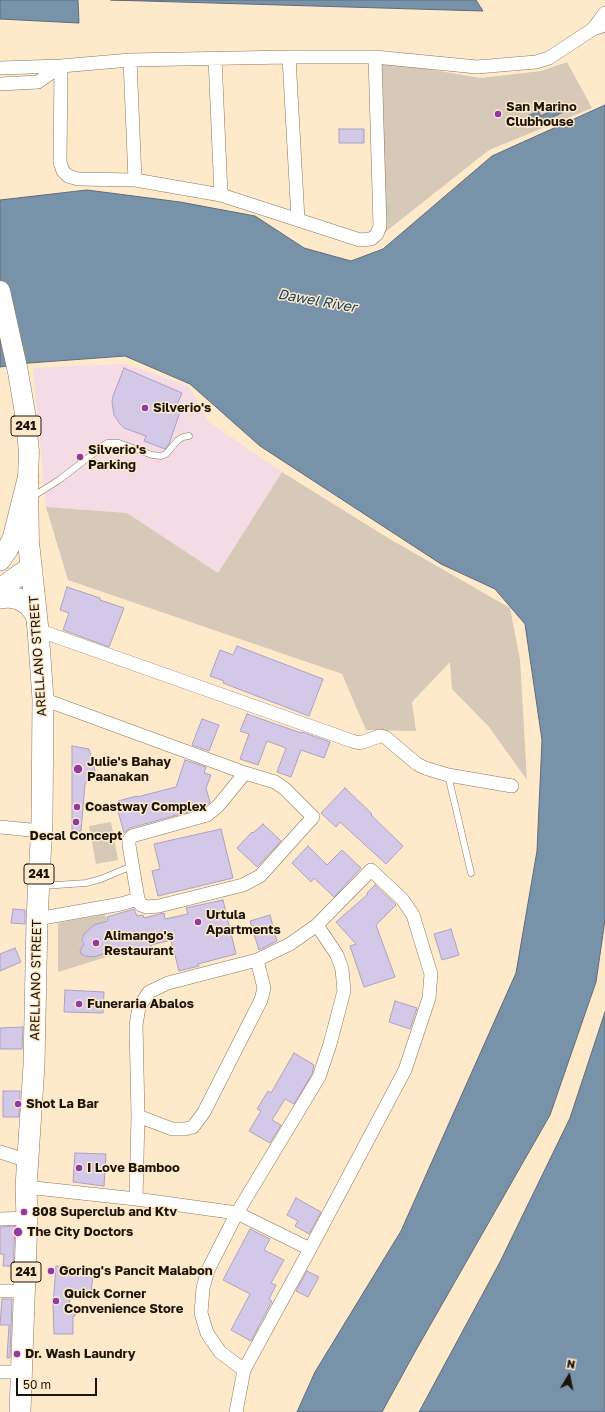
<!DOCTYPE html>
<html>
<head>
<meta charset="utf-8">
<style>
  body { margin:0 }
  #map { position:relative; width:605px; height:1412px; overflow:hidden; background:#ffe9cb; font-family:"Golos Text",sans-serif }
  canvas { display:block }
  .north { position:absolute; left:549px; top:1356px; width:40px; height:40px; -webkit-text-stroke:3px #ffe9cb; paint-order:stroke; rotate:10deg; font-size:11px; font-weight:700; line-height:16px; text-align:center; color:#1b1409 }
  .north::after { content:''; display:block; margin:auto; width:14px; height:18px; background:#1b1409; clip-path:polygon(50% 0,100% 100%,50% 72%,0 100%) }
  .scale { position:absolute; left:16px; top:1378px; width:81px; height:18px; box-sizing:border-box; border:2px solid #1b1409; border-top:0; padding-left:5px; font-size:12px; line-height:14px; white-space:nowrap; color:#1b1409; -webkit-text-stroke:3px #ffe9cb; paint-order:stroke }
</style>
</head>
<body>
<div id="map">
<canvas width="605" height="1412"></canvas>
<div class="north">N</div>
<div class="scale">50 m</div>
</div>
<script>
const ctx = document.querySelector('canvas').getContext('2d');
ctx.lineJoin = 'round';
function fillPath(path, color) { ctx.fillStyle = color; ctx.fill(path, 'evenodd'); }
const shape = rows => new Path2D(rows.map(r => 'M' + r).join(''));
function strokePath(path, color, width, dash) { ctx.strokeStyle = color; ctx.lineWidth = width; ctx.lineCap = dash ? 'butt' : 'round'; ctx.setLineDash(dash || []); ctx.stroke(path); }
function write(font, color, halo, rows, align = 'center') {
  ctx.font = font + ' "Golos Text",sans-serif'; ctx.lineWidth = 3; ctx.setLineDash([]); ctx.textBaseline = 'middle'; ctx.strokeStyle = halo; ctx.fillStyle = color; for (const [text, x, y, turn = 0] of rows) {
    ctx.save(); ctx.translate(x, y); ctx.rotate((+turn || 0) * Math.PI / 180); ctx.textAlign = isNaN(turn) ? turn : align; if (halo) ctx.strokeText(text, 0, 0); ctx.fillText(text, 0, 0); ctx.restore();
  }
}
fillPath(shape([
  [125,364,188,386,209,422,282,472,218,573,127,513,46,507,33,368]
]), '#f4dbe5');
fillPath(shape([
  [380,61,480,78,541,71,567,62,592,108,489,150,384,233],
  [282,472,388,538,510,608,520,660,527,780,489,727,452,689,450,662,412,702,416,731,366,730,342,674,68,580,46,507,127,513,218,573],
  [111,822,118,860,96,864,89,826],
  [105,914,116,954,58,972,58,923]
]), '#d6c9b7');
const water = shape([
  [0,0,78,0,79,23,0,19,0,0],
  [111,0,476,0,483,11,111,0],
  [566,103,569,109,533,127,528,116,538,111,541,116,566,103],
  [605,105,605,920,596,982,550,1115,416,1350,382,1412,297,1412,315,1372,401,1231,516,973,537,851,542,740,525,624,495,589,441,564,260,446,190,384,125,356,29,363,0,367,0,200,87,190,180,202,255,216,304,248,351,261,383,249,492,156,605,105],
  [605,1012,605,1412,419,1412,500,1262,570,1118,605,1012]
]);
fillPath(water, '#7892a9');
strokePath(water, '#5c6c79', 1);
const building = shape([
  [339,129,364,129,364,143,339,143,339,129],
  [124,368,182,393,176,407,181,409,169,444,165,449,144,441,146,436,124,428,120,424,114,415,112,402,113,396,124,368],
  [67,587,100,598,100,600,124,608,109,647,63,630,69,613,60,610,67,587],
  [237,646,323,679,309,716,223,683,224,681,210,676,220,650,233,655,237,646],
  [247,714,301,733,302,732,330,742,324,758,301,750,291,777,277,772,286,748,267,741,258,765,240,759,249,734,240,731,247,714],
  [202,719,219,725,209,751,192,745,202,719],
  [72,746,89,749,95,771,85,784,81,831,72,831,72,746],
  [185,760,206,767,204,773,211,775,206,788,210,802,203,808,130,828,124,833,118,811,121,810,118,801,137,796,137,797,176,787,185,760],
  [345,788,372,814,371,815,403,846,386,864,340,822,336,827,321,813,345,788],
  [263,824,281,841,257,867,237,848,252,832,253,833,263,824],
  [221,829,233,878,158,896,152,871,160,869,154,844,221,829],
  [308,846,327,865,342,850,361,868,334,897,314,878,311,882,292,863,308,846],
  [375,885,396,905,376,925,395,977,364,987,350,946,356,944,336,922,368,894,367,893,375,885],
  [223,900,236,954,198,964,199,966,179,971,171,940,151,945,152,949,132,954,130,946,93,957,86,956,81,954,80,951,84,944,82,940,84,934,94,925,108,921,107,917,134,909,137,916,143,915,144,918,164,913,165,919,188,914,186,908,223,900],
  [13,909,25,910,25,924,11,923,13,909],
  [270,915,277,941,259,950,250,921,270,915],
  [451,929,459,955,442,960,434,934,451,929],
  [15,948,21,962,0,971,0,954,15,948],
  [65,990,104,992,103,1013,64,1012,65,990],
  [395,1001,417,1008,410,1029,389,1022,395,1001],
  [23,1027,22,1049,0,1049,0,1028,23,1027],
  [294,1053,314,1065,312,1074,294,1104,285,1099,272,1120,281,1125,270,1143,249,1131,261,1111,257,1109,268,1091,271,1093,294,1053],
  [3,1091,20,1091,19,1117,3,1117,3,1091],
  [75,1153,106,1154,104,1186,73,1182,75,1153],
  [296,1198,321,1212,309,1234,295,1226,298,1221,287,1215,296,1198],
  [15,1226,13,1266,3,1266,4,1254,0,1254,0,1227,15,1226],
  [250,1229,270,1239,264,1250,284,1260,271,1283,276,1285,269,1299,272,1301,251,1341,231,1330,250,1294,223,1280,250,1229],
  [56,1266,94,1269,91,1292,70,1290,69,1308,75,1308,75,1316,73,1316,73,1334,54,1334,53,1305,56,1266],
  [307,1271,319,1277,308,1297,296,1291,307,1271],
  [2,1299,12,1299,10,1358,7,1358,9,1325,0,1325,2,1299]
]);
fillPath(building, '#d4c8e9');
strokePath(building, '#ada1c0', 1);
const service = shape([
  [32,497,59,480,107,443,119,443,152,455,161,456,166,454,178,440,183,437,189,436],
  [448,775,471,873],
  [42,886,86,883,101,879,132,866]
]);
const minor = shape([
  [593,29,605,13],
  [289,57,298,220],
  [215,58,221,195],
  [130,60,135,180],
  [61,66,60,162,63,171,68,176,78,179,135,180,221,195,360,240,371,239,377,234,380,226,375,57],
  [0,68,61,66,130,60,289,57,375,57,477,67,536,62,549,58,593,29,605,25],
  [0,84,38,82,61,66],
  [38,630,352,741,360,743,380,736,385,737,417,764,425,768,448,775,512,786],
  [0,827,41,831],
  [138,899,129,845,129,840,132,836,207,815,218,806,245,773],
  [37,919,121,904,138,899,141,905,147,907,159,906,243,885,260,876,313,817,285,789,275,782,245,773,43,699],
  [138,1116,172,1129,185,1129,193,1127,204,1112,261,1000,264,988,257,960],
  [0,1152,28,1161],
  [26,1187,136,1199,237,1213,310,1249],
  [136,1199,138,1116,136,1025,139,1007,149,992,168,983,257,960,290,944,317,925,371,870,402,899,413,915,431,974,429,998,405,1070,310,1249,244,1370,236,1412],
  [0,1219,27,1218],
  [0,1291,25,1291],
  [244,1370,220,1352,207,1333,201,1313,203,1288,208,1270,237,1213,319,1077,330,1044,344,991,342,969,337,955,317,925],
  [0,1372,21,1372]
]);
const primary = shape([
  [0,291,18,372,25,413,29,452,28,479,29,547]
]);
const trunk = shape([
  [0,560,7,550,13,539,28,479],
  [0,589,31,567],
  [0,598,8,597,19,599,29,605,36,615],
  [20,1412,27,1218,26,1187,34,1065,37,919,42,821,43,699,38,630,29,547]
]);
strokePath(service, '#8a775b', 7);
strokePath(minor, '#8a775b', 14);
strokePath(primary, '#8a775b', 21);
strokePath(trunk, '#8a775b', 22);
strokePath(service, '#fff', 6);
strokePath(minor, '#fff', 13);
strokePath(primary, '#fff', 20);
strokePath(trunk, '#fff', 21);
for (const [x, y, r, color] of [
  [498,114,4,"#8d39a7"],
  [145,408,4,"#8d39a7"],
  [80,457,4,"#8d39a7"],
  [78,769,5,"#8d39a7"],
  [77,807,4,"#8d39a7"],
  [76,822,4,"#8d39a7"],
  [198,922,4,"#8d39a7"],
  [96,943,4,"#8d39a7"],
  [79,1004,4,"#8d39a7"],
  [18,1104,4,"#8d39a7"],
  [79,1168,4,"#8d39a7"],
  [24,1212,4,"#8d39a7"],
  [18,1232,5,"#8d39a7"],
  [51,1271,4,"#8d39a7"],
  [56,1301,4,"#8d39a7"],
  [17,1354,4,"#8d39a7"]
]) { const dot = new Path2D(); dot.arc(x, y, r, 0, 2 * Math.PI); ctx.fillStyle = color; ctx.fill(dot); strokePath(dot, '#ffe9cb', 1.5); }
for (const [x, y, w] of [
  [26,426,30],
  [39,874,30],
  [26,1272,30]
]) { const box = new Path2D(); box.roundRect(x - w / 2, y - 10, w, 20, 3); ctx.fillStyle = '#ffe9cb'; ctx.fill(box); strokePath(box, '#1b1409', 1); }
write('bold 12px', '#1b1409', null, [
  ["241",26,426],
  ["241",39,874],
  ["241",26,1272]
]);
write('bold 13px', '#1b1409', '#ffe9cb', [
  ["San Marino",506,107],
  ["Clubhouse",506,122],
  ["Silverio's",153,408],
  ["Silverio's",88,450],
  ["Parking",88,465],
  ["Julie's Bahay",87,762],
  ["Paanakan",87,777],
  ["Coastway Complex",85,807],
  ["Decal Concept",76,836,"center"],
  ["Urtula",206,915],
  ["Apartments",206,930],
  ["Alimango's",104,936],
  ["Restaurant",104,951],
  ["Funeraria Abalos",87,1004],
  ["Shot La Bar",26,1104],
  ["I Love Bamboo",87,1168],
  ["808 Superclub and Ktv",32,1212],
  ["The City Doctors",27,1232],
  ["Goring's Pancit Malabon",59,1271],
  ["Quick Corner",64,1294],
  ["Convenience Store",64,1309],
  ["Dr. Wash Laundry",25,1354]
], 'left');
write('13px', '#1b1409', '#ffe9cb', [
  ["ARELLANO STREET",38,656,-94],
  ["ARELLANO STREET",36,980,-89]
]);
write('italic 14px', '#103e5f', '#ffe9cb', [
  ["Dawel River",317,301,10]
]);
</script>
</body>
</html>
